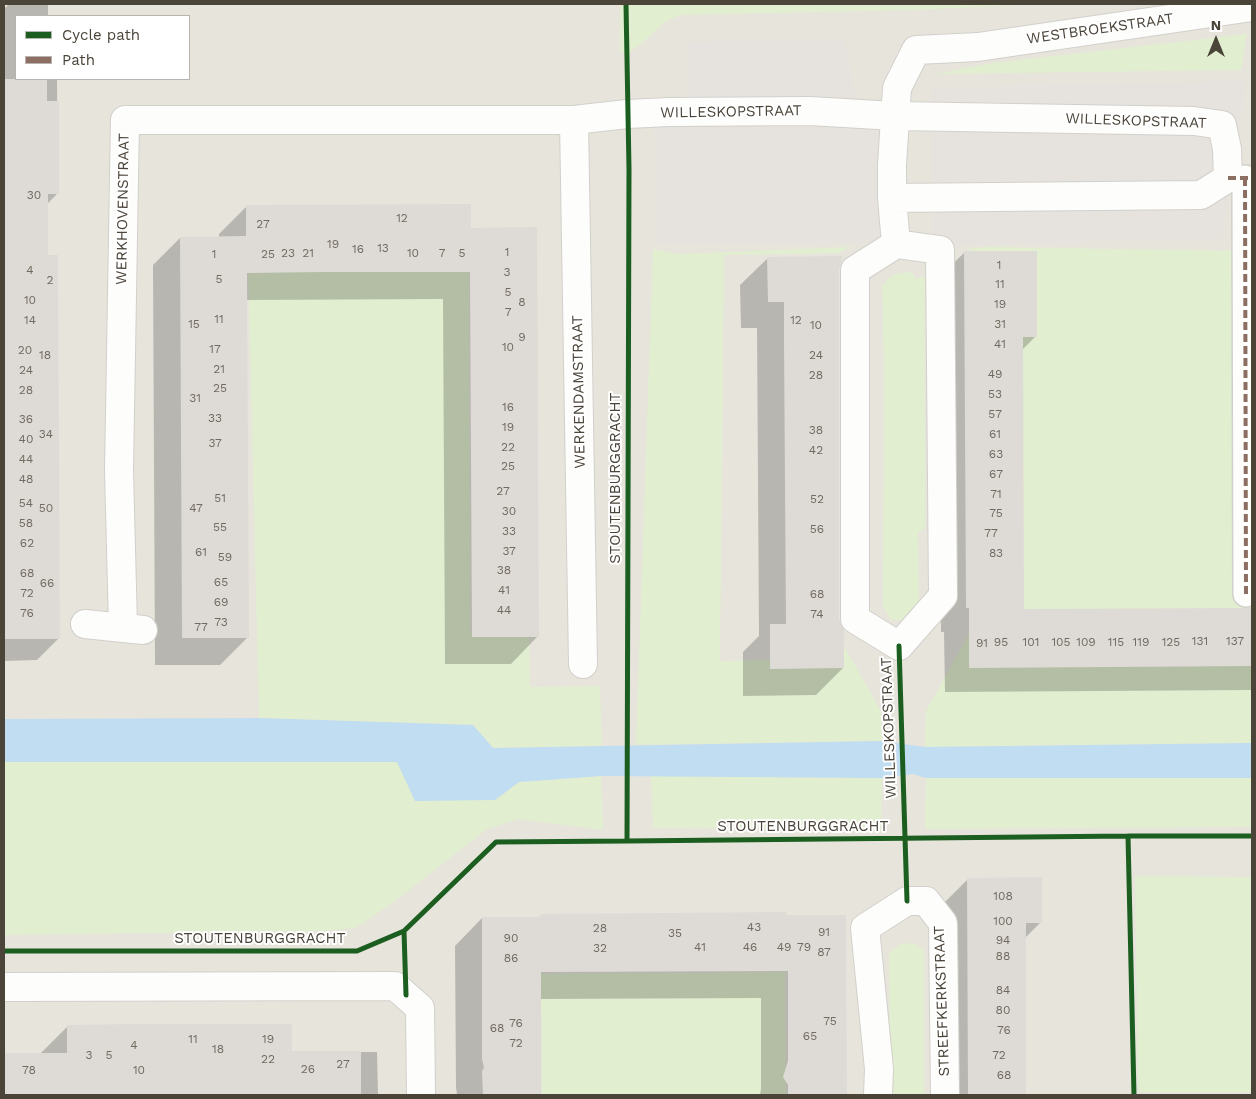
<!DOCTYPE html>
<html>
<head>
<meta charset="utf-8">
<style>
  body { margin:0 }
  #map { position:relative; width:1256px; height:1099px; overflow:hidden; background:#f4f2ee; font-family:"Work Sans",sans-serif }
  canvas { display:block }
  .frame { position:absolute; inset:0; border:5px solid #4b4439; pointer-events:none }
  .legend { position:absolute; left:15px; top:15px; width:175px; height:65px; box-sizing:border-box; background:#fff; border:1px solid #b7b4b0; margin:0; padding:6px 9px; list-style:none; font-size:15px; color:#4b4439 }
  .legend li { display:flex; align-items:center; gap:10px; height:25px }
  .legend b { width:25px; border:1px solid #b7b4b0 }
  .north { position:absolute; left:1191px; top:15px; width:50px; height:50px; -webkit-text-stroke:4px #fff; paint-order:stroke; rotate:0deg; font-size:14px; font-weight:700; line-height:20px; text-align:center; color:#4b4439 }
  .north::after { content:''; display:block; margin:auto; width:18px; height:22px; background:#4b4439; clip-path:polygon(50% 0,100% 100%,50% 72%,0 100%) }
</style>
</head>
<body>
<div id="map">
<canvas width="1256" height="1099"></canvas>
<div class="frame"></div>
<ul class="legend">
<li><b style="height:6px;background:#1b5e20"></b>Cycle path</li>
<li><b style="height:6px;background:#8d6e63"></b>Path</li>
</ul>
<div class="north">N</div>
</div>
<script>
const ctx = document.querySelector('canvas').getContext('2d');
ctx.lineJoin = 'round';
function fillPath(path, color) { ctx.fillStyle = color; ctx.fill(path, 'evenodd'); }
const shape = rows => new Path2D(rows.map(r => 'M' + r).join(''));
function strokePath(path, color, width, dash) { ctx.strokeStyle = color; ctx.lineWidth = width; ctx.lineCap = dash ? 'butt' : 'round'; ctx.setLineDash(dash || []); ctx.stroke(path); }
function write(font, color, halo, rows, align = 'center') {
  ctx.font = font + ' "Work Sans",sans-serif'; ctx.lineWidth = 4; ctx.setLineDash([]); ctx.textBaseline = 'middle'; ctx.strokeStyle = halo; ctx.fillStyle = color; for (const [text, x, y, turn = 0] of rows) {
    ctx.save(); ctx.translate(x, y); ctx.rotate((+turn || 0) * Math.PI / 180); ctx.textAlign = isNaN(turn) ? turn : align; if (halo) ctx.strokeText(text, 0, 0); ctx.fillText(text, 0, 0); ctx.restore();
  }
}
fillPath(shape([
  [4,4,1252,4,1252,1095,4,1095],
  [16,16,189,16,189,79,16,79]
]), '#e7e4dc');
fillPath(shape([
  [620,4,1040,4,913,10,680,15,665,22,642,43,631,51,620,53],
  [1247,34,1241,70,935,74,993,63],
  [850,247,839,253,724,255,720,661,841,659,841,641,881,711,882,741,636,745,653,249,678,254],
  [985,247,1252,251,1252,743,925,747,926,711,970,632,969,249],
  [469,266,470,632,529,632,530,687,600,686,602,746,493,748,473,725,259,718,248,267],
  [908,272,914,274,914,278,925,277,925,528,918,532,919,611,906,620,891,620,883,607,884,371,882,284,885,283,892,275],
  [4,762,398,762,495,800,519,782,601,776,603,830,519,819,487,829,394,902,356,928,323,931,4,935],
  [651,776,882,778,881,829,653,828],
  [926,778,1252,778,1252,827,925,829],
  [1135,876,1252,877,1252,1092,1138,1092],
  [914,943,924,950,924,1095,890,1095,889,953,900,944],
  [785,972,786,1095,542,1095,541,974]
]), '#e1eecf');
fillPath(shape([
  [845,41,855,96,882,128,881,242,656,244,654,103,687,103,688,42],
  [1246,81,1222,238,933,246,930,88]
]), '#e6e3df');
fillPath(shape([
  [259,718,473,725,493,748,882,741,925,747,1252,743,1252,778,926,778,913,774,882,778,601,776,519,782,495,800,415,801,397,762,4,762,4,719]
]), '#c0ddf1');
fillPath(shape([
  [9,4,48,4,48,16,16,16,16,79,57,79,58,193,46,205,59,638,37,660,4,661,4,9],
  [246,207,470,229,538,636,511,664,445,664,443,299,246,300,248,637,220,665,155,665,153,265,180,238,219,238,219,234],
  [964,253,1036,336,1021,351,1022,611,1252,609,1252,690,945,692,944,632,941,632,939,277],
  [768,258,838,270,838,619,843,668,816,695,743,696,743,652,759,636,757,328,741,328,740,285],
  [968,879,1041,922,1024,939,1025,1095,941,1095,940,907],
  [542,915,844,916,845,1095,760,1095,761,1089,761,998,540,999,540,1095,457,1095,456,1087,455,946,482,918,539,918],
  [68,1026,291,1052,377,1052,378,1095,4,1095,4,1054,40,1054]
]), '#0003');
fillPath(shape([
  [4,79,47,79,47,101,59,101,59,194,48,194,48,255,58,255,60,639,4,639],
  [471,204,471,228,537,227,539,637,472,637,470,272,323,272,247,273,249,638,182,638,180,237,246,236,246,205],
  [964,251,1037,251,1037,337,1023,337,1024,609,1252,608,1252,666,969,668,969,608,966,608],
  [842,256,839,270,839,619,844,629,844,668,770,669,770,624,786,624,784,341,784,302,768,302,767,257],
  [1042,877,1042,923,1026,923,1026,1095,968,1095,967,878],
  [786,912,786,916,846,915,847,1095,788,1095,788,1085,783,1077,788,1061,788,971,541,972,541,1095,483,1095,482,1071,484,1068,482,1059,482,917,541,917,541,914],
  [132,1024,292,1024,292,1051,361,1051,361,1095,291,1095,291,1094,4,1095,4,1053,67,1053,67,1025]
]), '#dedbd6');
const pedestrian = shape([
  [1245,178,1246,594]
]);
const minor = shape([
  [574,120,583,664],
  [896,244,940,250,943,596,899,646,855,619,855,270,896,244],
  [896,244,892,198,892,165,897,88,916,50,978,47,1252,7],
  [85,624,143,630],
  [123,627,119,470,125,120,574,120,627,114,669,112,810,111,895,116,1194,121,1222,125,1227,149,1228,178,1201,195,892,198],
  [4,987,395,986,420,1008,421,1095],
  [878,1095,879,1069,865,928,907,901,926,901,943,923,945,1095]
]);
strokePath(pedestrian, '#d2d0cb', 28);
strokePath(minor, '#d2d0cb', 30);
strokePath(pedestrian, '#fdfdfc', 25);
strokePath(minor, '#fdfdfc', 28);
strokePath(shape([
  [1228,178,1252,178],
  [1245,178,1246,594]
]), '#8d6e63', 4, [8, 4]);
strokePath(shape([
  [899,646,907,901],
  [627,841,1128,836],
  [404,931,406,995],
  [4,951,357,951,404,931,496,842,627,841,629,169,626,4],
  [1134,1095,1128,836,1252,836]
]), '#1b5e20', 5);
write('12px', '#706a61', null, [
  ["30",34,195],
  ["12",402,218],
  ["27",263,224],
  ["19",333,244],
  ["13",383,248],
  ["16",358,249],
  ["1",507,252],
  ["23",288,253],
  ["21",308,253],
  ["10",413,253],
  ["7",442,253],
  ["5",462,253],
  ["1",214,254],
  ["25",268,254],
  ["1",999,265],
  ["4",30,270],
  ["3",507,272],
  ["5",219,279],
  ["2",50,280],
  ["11",1000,284],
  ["5",508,292],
  ["10",30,300],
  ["8",522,302],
  ["19",1000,304],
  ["7",508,312],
  ["11",219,319],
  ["14",30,320],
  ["12",796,320],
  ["15",194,324],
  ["31",1000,324],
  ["10",816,325],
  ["9",522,337],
  ["41",1000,344],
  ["10",508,347],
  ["17",215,349],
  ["20",25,350],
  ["18",45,355],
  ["24",816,355],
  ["21",219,369],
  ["24",26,370],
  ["49",995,374],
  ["28",816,375],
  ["25",220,388],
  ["28",26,390],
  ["53",995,394],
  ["31",195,398],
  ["16",508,407],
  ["57",995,414],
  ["33",215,418],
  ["36",26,419],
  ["19",508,427],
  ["38",816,430],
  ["34",46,434],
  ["61",995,434],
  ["40",26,439],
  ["37",215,443],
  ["22",508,447],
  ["42",816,450],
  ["63",996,454],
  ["44",26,459],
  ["25",508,466],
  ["67",996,474],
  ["48",26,479],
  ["27",503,491],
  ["71",996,494],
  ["51",220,498],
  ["52",817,499],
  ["54",26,503],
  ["50",46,508],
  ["47",196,508],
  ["30",509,511],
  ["75",996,513],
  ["58",26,523],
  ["55",220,527],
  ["56",817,529],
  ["33",509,531],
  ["77",991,533],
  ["62",27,543],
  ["37",509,551],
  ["61",201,552],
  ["83",996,553],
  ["59",225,557],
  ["38",504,570],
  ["68",27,573],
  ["65",221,582],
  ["66",47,583],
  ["41",504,590],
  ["72",27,593],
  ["68",817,594],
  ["69",221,602],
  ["44",504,610],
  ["76",27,613],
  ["74",817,614],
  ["73",221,622],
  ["77",201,627],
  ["131",1200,641],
  ["137",1235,641],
  ["95",1001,642],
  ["101",1031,642],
  ["105",1061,642],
  ["109",1086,642],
  ["115",1116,642],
  ["119",1141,642],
  ["125",1171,642],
  ["91",982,643],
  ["108",1003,896],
  ["100",1003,921],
  ["43",754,927],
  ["28",600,928],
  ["91",824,932],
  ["35",675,933],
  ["90",511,938],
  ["94",1003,940],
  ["41",700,947],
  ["46",750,947],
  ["49",784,947],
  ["79",804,947],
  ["32",600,948],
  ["87",824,952],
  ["88",1003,956],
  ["86",511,958],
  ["84",1003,990],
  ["80",1003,1010],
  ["75",830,1021],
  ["76",516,1023],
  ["68",497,1028],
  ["76",1004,1030],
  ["65",810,1036],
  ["11",193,1039],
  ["19",268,1039],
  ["72",516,1043],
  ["4",134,1045],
  ["18",218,1049],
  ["3",89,1055],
  ["5",109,1055],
  ["72",999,1055],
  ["22",268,1059],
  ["27",343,1064],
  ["26",308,1069],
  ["78",29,1070],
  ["10",139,1070],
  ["68",1004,1075]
]);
write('15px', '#4b4439', '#fff', [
  ["WESTBROEKSTRAAT",1100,29,-8],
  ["WILLESKOPSTRAAT",731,112,-1],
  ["WILLESKOPSTRAAT",1136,121,2],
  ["WERKHOVENSTRAAT",123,209,-89],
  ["WERKENDAMSTRAAT",579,392,-91],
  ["STOUTENBURGGRACHT",616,478,-90],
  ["WILLESKOPSTRAAT",889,728,-92],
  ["STOUTENBURGGRACHT",803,827],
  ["STOUTENBURGGRACHT",260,939],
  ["STREEFKERKSTRAAT",942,1001,-92]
]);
</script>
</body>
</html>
